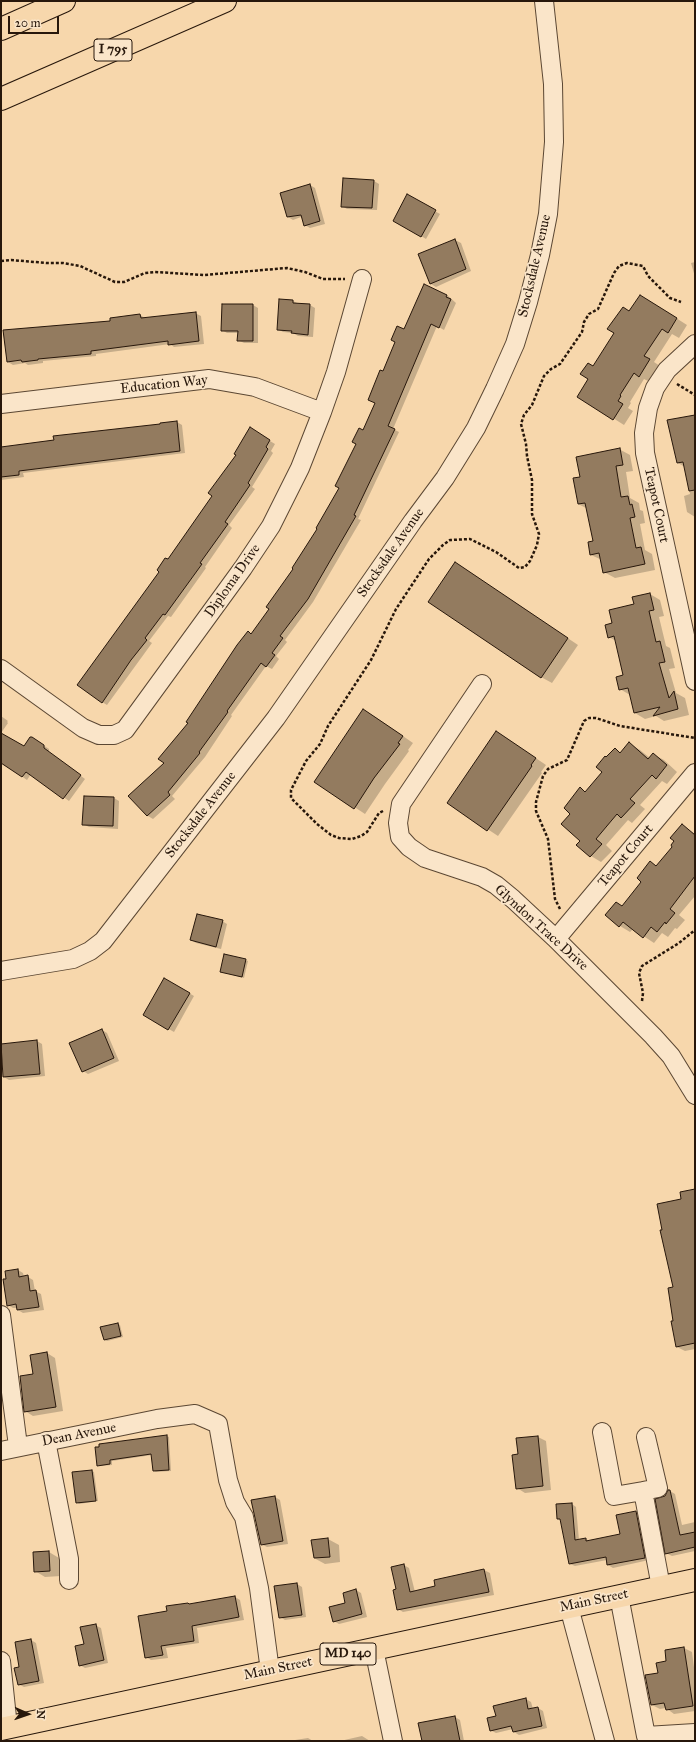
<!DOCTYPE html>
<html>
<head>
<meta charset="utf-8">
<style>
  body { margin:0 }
  #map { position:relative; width:696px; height:1742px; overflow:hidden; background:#f7d7ac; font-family:"IM FELL Great Primer",serif }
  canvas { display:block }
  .frame { position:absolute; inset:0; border:2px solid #27170b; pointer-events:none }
  .north { position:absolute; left:8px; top:1694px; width:40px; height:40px; -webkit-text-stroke:3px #fae5c9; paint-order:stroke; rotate:92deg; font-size:11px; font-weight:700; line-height:16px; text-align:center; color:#27170b }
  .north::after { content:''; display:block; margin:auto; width:14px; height:18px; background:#27170b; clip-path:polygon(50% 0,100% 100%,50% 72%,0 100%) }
  .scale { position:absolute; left:8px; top:16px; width:51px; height:18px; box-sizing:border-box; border:2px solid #27170b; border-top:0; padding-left:5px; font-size:12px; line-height:14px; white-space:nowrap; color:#27170b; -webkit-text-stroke:3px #fae5c9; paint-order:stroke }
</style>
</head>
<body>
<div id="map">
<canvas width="696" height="1742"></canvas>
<div class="frame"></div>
<div class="north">N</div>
<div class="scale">20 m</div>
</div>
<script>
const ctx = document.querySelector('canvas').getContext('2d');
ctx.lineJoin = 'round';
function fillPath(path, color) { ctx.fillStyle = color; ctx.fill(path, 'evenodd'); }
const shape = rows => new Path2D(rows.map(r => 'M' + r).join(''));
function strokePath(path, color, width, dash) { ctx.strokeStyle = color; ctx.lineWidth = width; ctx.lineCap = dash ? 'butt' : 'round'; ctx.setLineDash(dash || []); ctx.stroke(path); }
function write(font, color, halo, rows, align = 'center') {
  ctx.font = font + ' "IM FELL Great Primer",serif'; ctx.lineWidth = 3.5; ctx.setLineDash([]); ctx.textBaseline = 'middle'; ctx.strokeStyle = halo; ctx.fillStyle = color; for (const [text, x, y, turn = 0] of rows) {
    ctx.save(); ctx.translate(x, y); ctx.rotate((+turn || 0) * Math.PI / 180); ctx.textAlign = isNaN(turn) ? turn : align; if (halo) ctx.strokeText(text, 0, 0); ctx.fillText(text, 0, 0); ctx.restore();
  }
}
fillPath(shape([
  [374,181,379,184,377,210,347,209,342,206],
  [310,185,315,188,325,224,310,228,305,225,303,219,301,217,293,220,288,217],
  [408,196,440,214,426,239,395,220],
  [455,240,461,243,471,271,436,287,431,284],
  [695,262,695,277,691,263],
  [447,295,456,303,444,330,437,326,393,429,399,432,358,519,361,520,313,602,285,640,287,642,276,656,279,659,272,669,266,666,231,715,232,716,205,757,172,796,175,799,153,819,148,816,130,796,165,763,189,723,271,609,319,529,340,488,376,403,383,373,405,330],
  [280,300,293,301,299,304,310,305,315,308,313,337,298,336,293,333,283,332,278,329],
  [651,302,687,325,679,338,672,334,654,362,660,366,650,382,644,379,630,402,631,403,628,408,633,411,624,425,578,396,590,379,593,367,630,312],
  [223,305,253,305,258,308,258,343,244,343,238,340,239,333,227,333,222,330],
  [195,313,201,316,204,344,174,347,170,344,96,354,96,356,43,361,43,363,28,365,25,363,13,365,8,362,112,322,140,315,145,318],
  [695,416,695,517,687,512,684,496,690,494,685,467,678,463],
  [177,422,182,425,185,453,23,473,24,477,1,480,1,448],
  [250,429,275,444,271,451,273,453,252,487,255,489,229,525,232,528,205,567,206,568,171,617,168,616,149,641,152,643,107,705,102,702,168,560,213,495,237,455],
  [619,449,630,455,633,471,626,472,630,498,639,503,640,510,643,511,645,523,640,524,645,550,652,554,655,570,615,578,604,572,602,560,591,555,594,541,588,509,578,504,582,478],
  [456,563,578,645,552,683,541,677],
  [650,594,660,600,664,616,659,617,666,646,670,648,675,668,669,669,676,693,685,698,689,715,664,721,656,716,645,719,635,713,630,695,620,689,624,676,616,641,609,637,613,624],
  [1,716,8,721,7,722,8,723,1,733],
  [374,716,413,743,408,750,409,751,385,784,365,814,315,781],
  [1,734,24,747,37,741,49,749,49,752,85,779,69,801,31,774,27,780,1,762],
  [506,738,546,765,541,772,542,773,498,836,448,803],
  [630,744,640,750,650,758,653,754,664,760,677,772,667,784,662,781,640,805,645,809,632,823,628,820,606,845,612,851,601,862,591,856,582,841,572,814,580,789,586,792,604,772,615,749,621,753],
  [85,797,114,798,119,801,118,829,89,827,83,824],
  [682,825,695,834,695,896,679,915,685,920,677,929,675,928,668,937,662,933,654,943,633,929,630,932,620,926,623,907,643,882,651,863,657,866,674,846],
  [222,921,227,924,221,949,196,943,191,940],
  [245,960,248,961,244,978,221,972],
  [165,979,194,996,174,1032,144,1015],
  [102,1030,107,1033,119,1061,88,1074,83,1071],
  [37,1041,42,1044,45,1076,9,1080,4,1077,1,1045],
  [695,1190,695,1349,685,1351,677,1347,674,1322,674,1288,663,1230,682,1199],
  [18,1270,23,1273,24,1277,28,1277,33,1280,35,1291,41,1294,44,1310,23,1313,18,1310,18,1308,13,1308,8,1305],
  [118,1324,120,1325,123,1337,107,1341,105,1340],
  [47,1353,55,1358,63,1411,33,1416,25,1411,34,1375],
  [167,1436,169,1437,171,1471,156,1472,154,1471,152,1455,112,1461,112,1465,100,1466,98,1465],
  [538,1437,546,1441,551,1490,525,1493,517,1488,520,1455],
  [92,1471,94,1472,98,1501,79,1504,77,1502],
  [670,1491,675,1494,682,1525,695,1522,695,1551,672,1556,666,1553,665,1497],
  [275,1497,280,1500,288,1544,267,1547,261,1544],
  [572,1504,576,1507,579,1540,586,1539,589,1541,621,1535,636,1512,641,1515,649,1560,613,1568,608,1565,607,1560,575,1566,570,1564,561,1520,558,1518],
  [328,1539,339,1545,340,1562,325,1564,314,1558],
  [49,1552,59,1558,61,1576,45,1577,35,1571],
  [404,1565,409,1568,415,1592,437,1587,435,1581,484,1570,490,1573,494,1595,403,1612,398,1609,397,1590],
  [297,1584,302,1587,306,1617,285,1620,280,1617],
  [356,1590,361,1593,367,1617,339,1624,334,1621],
  [235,1597,240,1600,244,1620,197,1628,199,1643,166,1648,168,1658,151,1660,146,1657,168,1612,191,1605],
  [95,1625,101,1628,108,1663,85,1668,80,1665,85,1645],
  [31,1640,36,1643,44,1683,24,1687,18,1684,20,1668],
  [684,1648,692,1652,695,1675,695,1711,674,1714,666,1708,660,1709,652,1705,659,1674,667,1662],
  [526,1699,531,1702,533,1709,538,1708,543,1711,547,1728,519,1735,514,1732,513,1729,496,1733,490,1730,497,1716],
  [455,1717,460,1720,464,1741,423,1741],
  [362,1736,370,1741,340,1741],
  [308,1738,313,1741,296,1741,295,1740]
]), '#0003');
const building = shape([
  [343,178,374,180,372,208,341,207,343,178],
  [310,184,320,221,304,226,301,215,287,217,280,193,310,184],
  [407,194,436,210,421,237,393,221,407,194],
  [455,239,466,269,430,284,418,254,455,239],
  [424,284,447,295,446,297,451,299,439,328,431,324,388,426,395,429,354,515,356,516,308,599,280,636,283,638,272,653,275,655,266,667,261,663,227,711,228,712,199,752,200,753,168,792,170,795,147,816,128,796,164,763,158,759,188,723,186,722,237,645,248,631,251,634,269,609,266,607,293,569,292,568,317,529,316,528,339,488,335,486,356,444,352,442,359,428,363,430,375,403,368,400,380,370,383,371,395,342,391,340,397,326,404,329,424,284],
  [640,295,677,318,668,333,662,329,644,356,650,359,639,377,634,373,620,395,621,396,618,401,623,404,613,420,577,397,588,379,580,374,588,363,593,366,614,333,607,329,623,307,629,311,640,295],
  [279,299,293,300,293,303,310,304,308,335,291,333,292,331,277,330,279,299],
  [222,304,253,304,253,341,237,341,238,331,221,331,222,304],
  [196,312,199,341,168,345,168,341,91,351,91,354,38,359,38,360,22,362,21,360,7,362,3,330,110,321,110,318,140,314,141,318,196,312],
  [695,415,695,490,689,491,683,462,677,463,667,420,695,415],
  [177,421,180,451,19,471,19,475,1,477,1,447,54,440,53,436,160,424,160,423,177,421],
  [250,427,270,440,266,447,268,449,248,483,250,485,225,522,228,524,200,563,202,564,165,615,163,614,145,638,147,640,131,660,102,703,77,685,159,572,157,570,165,558,168,559,212,496,208,493,236,455,234,454,250,427],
  [620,448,623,465,616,466,621,497,628,496,630,505,632,504,635,517,630,518,636,548,641,547,645,564,603,573,599,553,590,555,588,542,593,541,585,503,578,504,573,478,580,477,576,457,620,448],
  [455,562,568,638,541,678,428,602,455,562],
  [650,593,654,610,649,611,656,642,660,641,665,662,659,663,669,698,674,691,678,709,653,716,660,707,634,713,628,688,619,690,616,677,623,675,614,636,608,638,605,625,612,623,609,610,634,604,632,597,650,593],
  [363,709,403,736,398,743,400,744,374,778,354,809,314,782,363,709],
  [496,731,536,758,531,765,532,766,487,831,447,803,496,731],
  [1,733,24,746,30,737,32,737,44,745,44,748,81,775,63,799,26,772,22,777,1,763,1,733],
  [629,742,648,759,653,753,667,765,656,779,652,775,630,799,635,803,621,818,617,814,596,839,602,844,590,857,576,845,580,841,561,824,570,814,564,808,580,787,585,792,602,772,596,767,605,756,606,757,615,748,620,753,629,742],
  [84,796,114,797,113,826,82,825,84,796],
  [682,824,695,835,695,876,670,909,675,913,666,924,665,922,657,932,651,927,643,938,623,922,619,927,605,915,616,902,622,906,641,882,637,878,650,861,656,866,672,847,671,845,674,841,670,838,682,824],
  [197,914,223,920,216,947,190,940,197,914],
  [224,954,246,959,242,977,220,972,224,954],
  [164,978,190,993,168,1030,143,1015,164,978],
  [102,1029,114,1058,82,1072,69,1043,102,1029],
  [37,1040,40,1074,3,1077,1,1044,37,1040],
  [695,1189,695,1343,676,1347,671,1321,673,1321,668,1288,673,1287,660,1230,662,1230,657,1204,681,1199,680,1192,695,1189],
  [18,1269,19,1277,28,1275,30,1291,36,1290,39,1307,17,1310,16,1304,7,1306,3,1279,6,1279,5,1271,18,1269],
  [118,1323,121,1336,104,1340,100,1327,118,1323],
  [47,1352,56,1407,24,1412,20,1376,33,1374,30,1355,47,1352],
  [167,1435,169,1470,153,1471,151,1454,110,1460,110,1464,97,1466,95,1447,99,1447,99,1444,167,1435],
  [538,1436,543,1486,516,1489,512,1455,518,1454,516,1438,538,1436],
  [92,1470,96,1501,76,1503,72,1472,92,1470],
  [668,1490,670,1490,680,1535,695,1532,695,1547,665,1554,655,1499,665,1496,668,1490],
  [275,1496,283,1541,261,1545,251,1500,275,1496],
  [572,1503,575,1540,586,1538,586,1541,620,1534,616,1515,636,1511,645,1558,607,1565,606,1557,569,1564,560,1519,557,1519,556,1504,572,1503],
  [328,1538,330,1557,314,1558,311,1540,328,1538],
  [49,1551,50,1571,34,1572,33,1552,49,1551],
  [404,1564,410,1592,435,1586,434,1580,484,1569,489,1592,397,1610,393,1590,396,1589,391,1567,404,1564],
  [297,1583,302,1615,279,1618,274,1586,297,1583],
  [356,1589,362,1614,333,1622,329,1607,345,1603,343,1593,356,1589],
  [235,1596,239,1617,192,1626,194,1641,161,1646,163,1655,145,1658,138,1616,167,1611,166,1606,188,1603,189,1604,235,1596],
  [96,1624,104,1660,79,1666,75,1646,84,1644,80,1627,96,1624],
  [31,1639,39,1681,18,1685,14,1668,19,1667,15,1642,31,1639],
  [684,1647,693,1706,666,1710,664,1703,651,1705,645,1675,658,1673,656,1663,666,1661,665,1650,684,1647],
  [526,1698,528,1709,538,1707,542,1726,513,1732,511,1726,490,1731,487,1718,496,1716,493,1706,526,1698],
  [455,1716,460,1741,422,1741,418,1723,455,1716]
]);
fillPath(building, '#937b5f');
strokePath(building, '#27170b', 1);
const minor = shape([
  [695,344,667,370,655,388,648,408,644,433,645,453,695,681],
  [1,404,209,379,255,387,322,412],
  [1,669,83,728,99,735,114,735,125,730,243,568,271,526,300,468,322,412,336,372,362,279],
  [482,684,401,804,398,823,400,837,409,847,425,858,482,877,496,885,513,899,556,939,653,1036,671,1056,695,1095],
  [556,939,695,773],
  [1,971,73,959,90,951,103,941,276,718,413,521,445,478,476,428,495,389,515,344,528,302,540,255,548,214,554,142,553,84,544,1],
  [1,1315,18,1446],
  [602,1432,614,1496,643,1491],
  [646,1437,658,1488,643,1491,661,1587],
  [46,1441,69,1559,69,1580],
  [1,1451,157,1419,195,1414,218,1424,228,1480,235,1502,244,1517,259,1588,270,1671],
  [619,1596,646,1736,695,1733],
  [569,1607,605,1741],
  [374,1649,393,1741],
  [1,1661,8,1727]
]);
const major = shape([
  [1,1729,695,1580]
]);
const highway = shape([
  [1,29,64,1],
  [1,99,225,1]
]);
strokePath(minor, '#5b4733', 20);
strokePath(major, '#27170b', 24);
strokePath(highway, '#27170b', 24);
strokePath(shape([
  [1,261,11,260,47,263,63,263,80,266,115,282,124,282,145,273,155,272,204,275,287,268,305,272,323,279,345,279],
  [677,384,695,395],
  [383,811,379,813,367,832,361,836,352,839,339,838,331,835,317,824,291,798,291,790,306,761,320,744,328,726,371,660,396,609,429,559,443,545,450,540,470,539,496,552,519,568,525,567,530,561,537,545,539,534,532,514,532,480,527,456,526,444,521,424,524,415,532,405,544,376,551,369,560,364,582,332,584,322,589,314,598,309,614,273,619,266,627,263,643,266,648,276,670,298,681,302],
  [560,909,555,899,548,839,536,811,536,802,543,776,548,769,567,760,584,721,589,718,596,718,620,726,695,738],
  [642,1001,643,993,639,973,642,966,679,943,695,930]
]), '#27170b', 2.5, [3, 2]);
strokePath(minor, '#fae5c9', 18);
strokePath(major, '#f7d7ac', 22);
strokePath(highway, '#f7d7ac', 22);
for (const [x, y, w] of [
  [113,50,38],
  [348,1654,56]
]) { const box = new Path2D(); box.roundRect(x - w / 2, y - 11, w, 22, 3); ctx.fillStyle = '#fae5c9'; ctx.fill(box); strokePath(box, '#27170b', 1); }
write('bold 13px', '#27170b', null, [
  ["I 795",113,50],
  ["MD 140",348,1654]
]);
write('14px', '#27170b', '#fae5c9', [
  ["Stocksdale Avenue",535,266,-77],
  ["Education Way",164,385,-6],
  ["Teapot Court",656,505,78],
  ["Stocksdale Avenue",391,553,-55],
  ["Diploma Drive",233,581,-55],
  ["Stocksdale Avenue",201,815,-52],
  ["Teapot Court",626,856,-50],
  ["Glyndon Trace Drive",541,928,42],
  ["Dean Avenue",79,1435,-11],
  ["Main Street",594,1601,-12],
  ["Main Street",278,1669,-12]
]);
</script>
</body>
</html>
